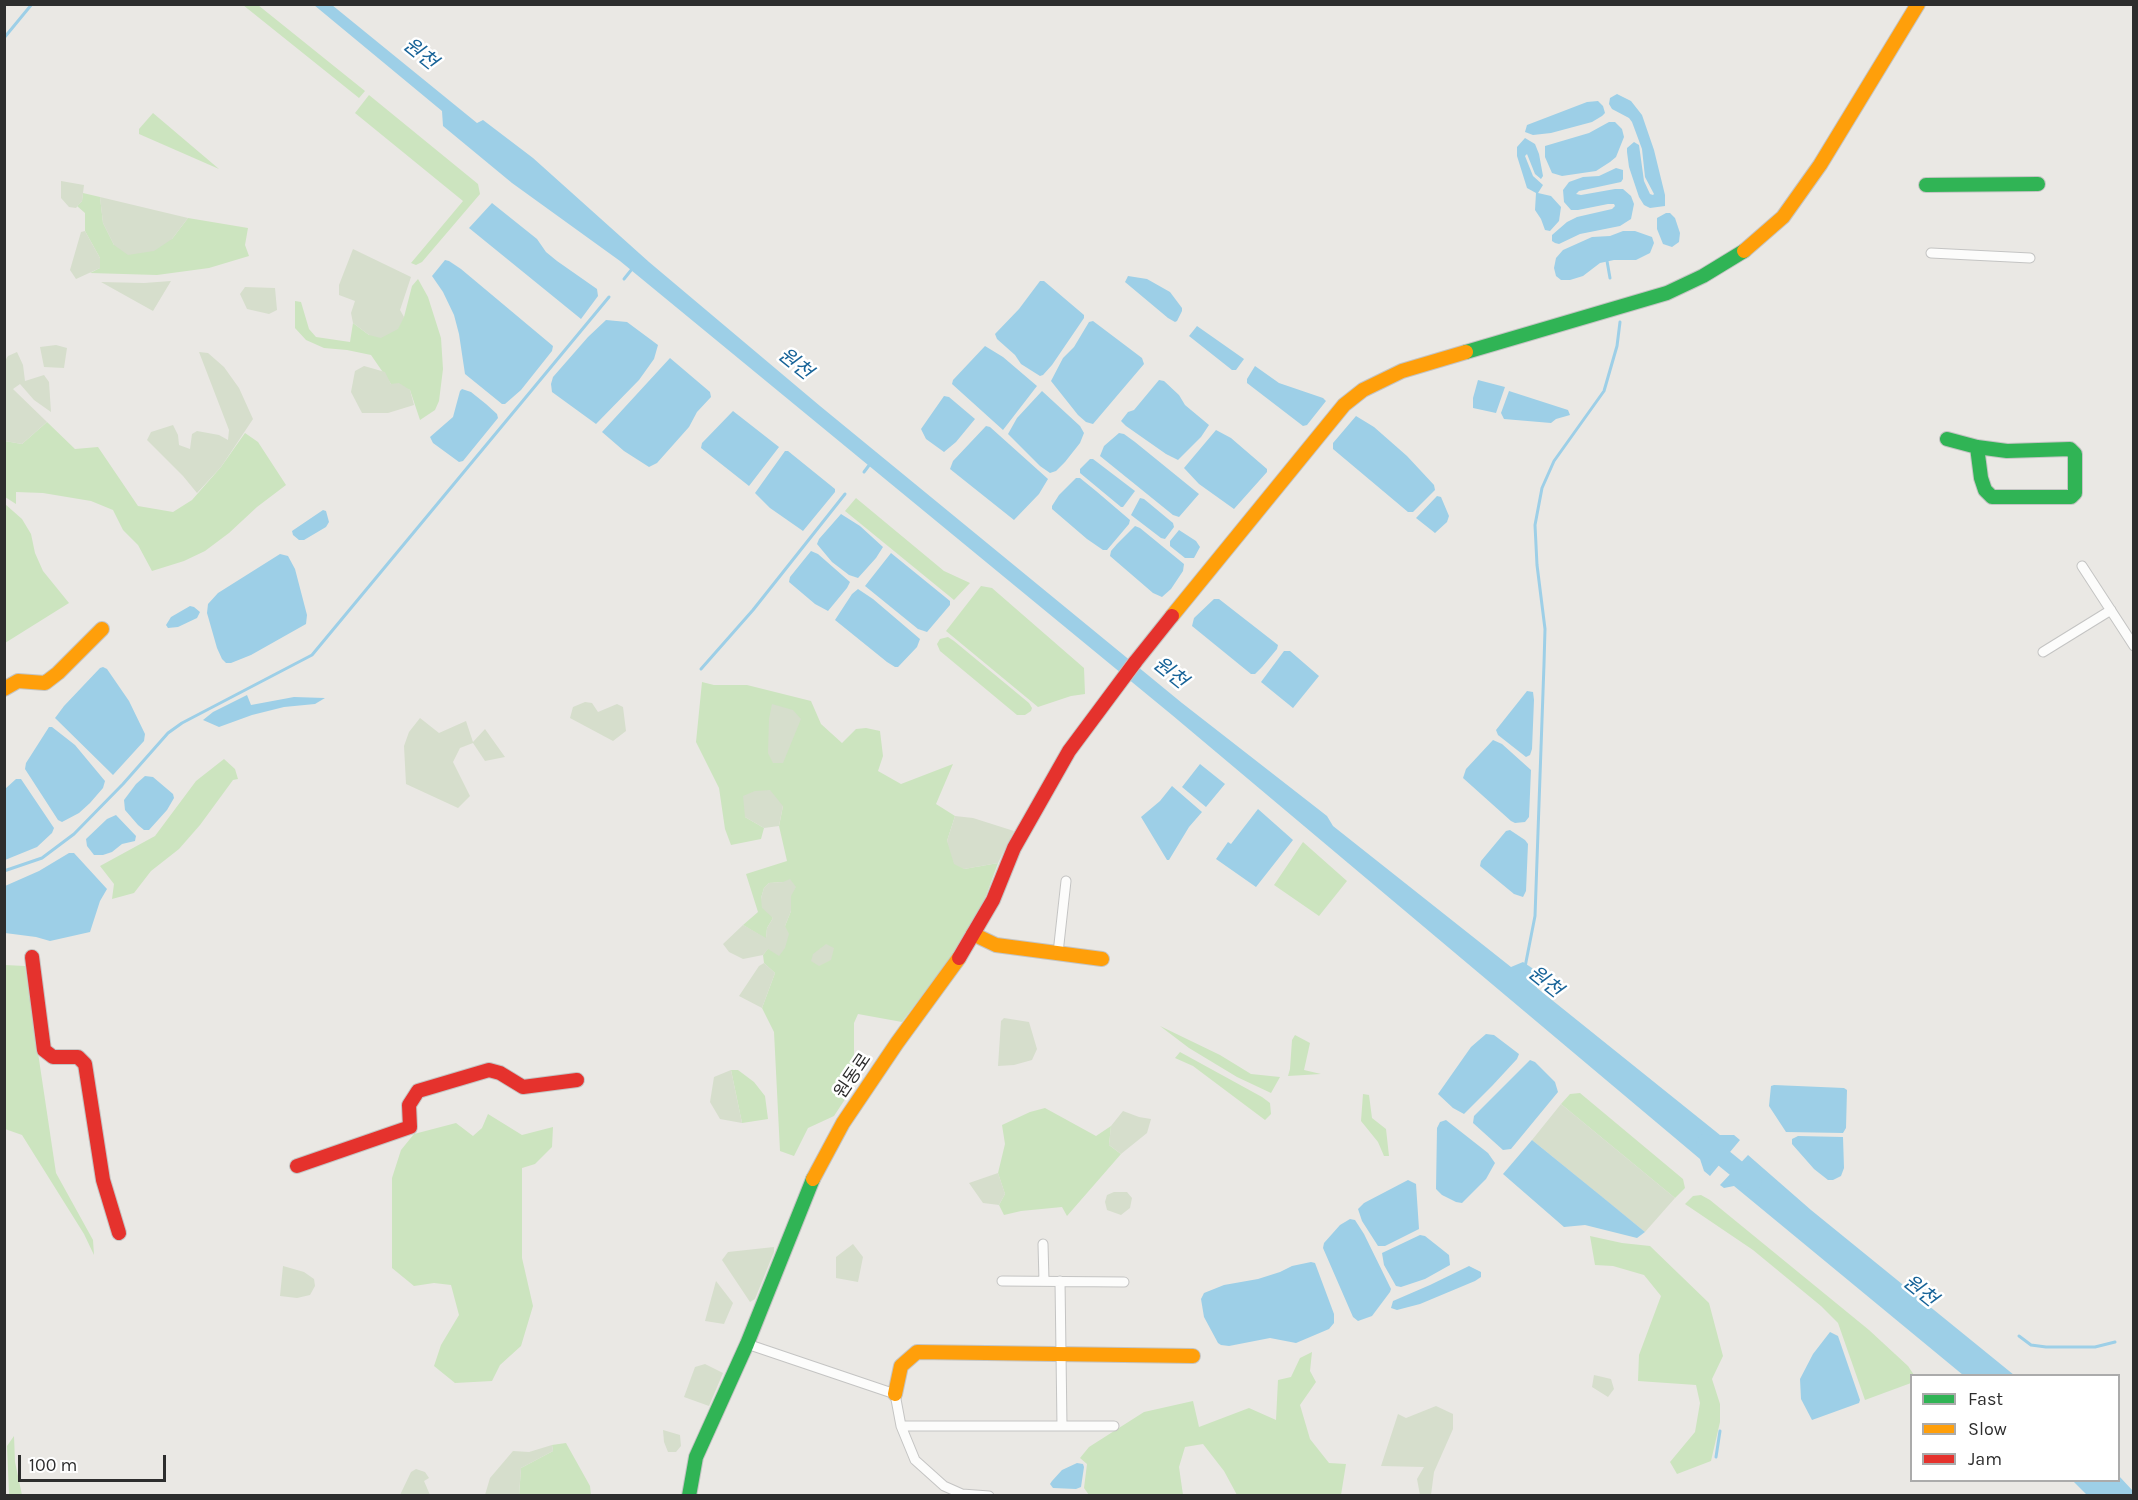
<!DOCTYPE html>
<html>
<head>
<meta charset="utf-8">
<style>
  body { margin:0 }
  #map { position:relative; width:2138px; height:1500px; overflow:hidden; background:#eae8e4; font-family:Karla,sans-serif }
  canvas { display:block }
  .frame { position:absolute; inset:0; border:6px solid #2d2d2d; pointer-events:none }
  .legend { position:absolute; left:1910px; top:1374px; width:210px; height:108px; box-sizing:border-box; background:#fff; border:2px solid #ababab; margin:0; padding:8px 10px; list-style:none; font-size:18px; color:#2d2d2d }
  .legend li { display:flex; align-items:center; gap:12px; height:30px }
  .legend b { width:30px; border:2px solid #ababab }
  .scale { position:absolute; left:18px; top:1455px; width:148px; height:27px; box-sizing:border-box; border:3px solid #2d2d2d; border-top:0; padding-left:8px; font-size:18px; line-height:21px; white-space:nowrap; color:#2d2d2d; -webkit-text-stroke:4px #fff; paint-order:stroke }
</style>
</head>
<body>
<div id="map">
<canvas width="2138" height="1500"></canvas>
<div class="frame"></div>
<ul class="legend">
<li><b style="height:8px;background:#30b455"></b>Fast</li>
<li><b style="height:8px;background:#ff9f0a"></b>Slow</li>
<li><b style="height:8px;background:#e5322d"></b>Jam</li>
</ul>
<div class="scale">100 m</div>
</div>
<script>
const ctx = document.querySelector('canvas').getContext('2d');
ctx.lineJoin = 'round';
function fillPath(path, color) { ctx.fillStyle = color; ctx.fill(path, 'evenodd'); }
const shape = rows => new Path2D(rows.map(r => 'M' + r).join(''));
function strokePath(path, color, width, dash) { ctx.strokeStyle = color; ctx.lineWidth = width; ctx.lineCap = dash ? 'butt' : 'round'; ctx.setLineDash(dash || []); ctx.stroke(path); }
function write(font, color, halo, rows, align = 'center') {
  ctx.font = font + ' Karla,"Noto Sans KR",sans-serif'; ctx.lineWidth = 5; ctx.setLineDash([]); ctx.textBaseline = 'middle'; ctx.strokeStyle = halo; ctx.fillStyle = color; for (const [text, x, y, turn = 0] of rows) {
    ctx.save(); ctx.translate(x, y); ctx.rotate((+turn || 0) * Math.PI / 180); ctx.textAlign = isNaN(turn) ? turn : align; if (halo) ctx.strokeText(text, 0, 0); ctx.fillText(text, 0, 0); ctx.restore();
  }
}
fillPath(shape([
  [243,5,258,5,365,91,359,98],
  [369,95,478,184,480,194,422,262,416,265,411,263,463,201,355,113],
  [153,113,219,169,139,134,139,129],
  [83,193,100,197,103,223,114,245,172,239,188,218,248,228,245,245,249,256,209,268,157,275,90,273,100,268,100,258,85,231,85,213,77,206,82,201],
  [418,279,428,297,441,338,443,369,439,401,435,410,420,420,410,390,391,384,371,355,347,350,324,348,306,340,295,328,295,301,301,302,309,329,316,337,350,342,353,323,369,335,404,317,412,286],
  [47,422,75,449,98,447,138,506,173,512,192,500,221,467,245,433,258,442,286,485,257,507,229,533,205,551,184,561,152,571,138,545,123,530,113,510,91,501,43,493,16,492,16,504,5,497,5,441,22,444],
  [856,498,944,571,970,583,954,600,845,511],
  [5,504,22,519,31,534,35,553,43,571,69,603,5,643],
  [981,586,992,588,1084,668,1085,694,1071,696,1038,707,946,631],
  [948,637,954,641,1029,703,1032,708,1031,711,1025,715,1017,715,940,651,937,644,940,639],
  [702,682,714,685,747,685,811,701,821,724,842,743,856,729,866,728,880,731,883,756,878,771,901,784,953,764,936,804,955,816,947,841,964,869,998,863,983,904,952,956,902,1022,858,1014,854,1023,854,1075,859,1078,834,1116,808,1128,794,1156,780,1151,774,1032,762,1008,775,973,764,963,763,955,785,926,791,911,791,897,783,882,769,883,764,888,761,898,773,918,767,928,766,939,743,925,758,912,746,874,787,861,779,826,783,806,745,817,764,828,761,839,731,845,725,829,719,788,696,742],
  [224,759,235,769,238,779,233,780,200,825,179,849,151,871,134,893,112,899,114,884,100,866,155,836,196,781],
  [1303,842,1347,881,1319,916,1274,885],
  [5,965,25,966,56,1173,93,1240,94,1255,84,1234,22,1135,5,1129],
  [1160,1026,1220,1055,1251,1074,1280,1077,1271,1093,1237,1077,1189,1048],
  [1295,1035,1310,1043,1304,1070,1321,1074,1288,1076,1290,1069,1292,1040],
  [1180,1052,1262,1097,1270,1103,1271,1114,1265,1120,1193,1066,1175,1058],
  [731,1070,738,1070,754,1082,765,1096,768,1119,742,1123],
  [1580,1093,1683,1179,1685,1188,1675,1198,1561,1104,1570,1094],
  [1363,1094,1369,1095,1372,1118,1386,1129,1389,1156,1384,1156,1378,1142,1361,1121],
  [1045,1108,1096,1136,1111,1126,1109,1145,1121,1154,1067,1216,1062,1207,1021,1211,1004,1215,999,1205,1005,1194,998,1173,1005,1144,1002,1125,1030,1112],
  [488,1114,522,1135,553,1127,552,1147,535,1164,522,1168,522,1258,533,1306,521,1346,500,1365,492,1381,455,1383,434,1366,441,1345,459,1315,451,1285,434,1283,414,1286,392,1268,392,1178,401,1150,414,1134,456,1123,473,1136,482,1128],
  [1701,1195,1710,1200,1869,1330,1908,1366,1914,1375,1912,1376,1911,1383,1865,1400,1838,1323,1821,1306,1753,1250,1685,1204,1693,1196],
  [1590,1236,1622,1243,1650,1246,1709,1303,1723,1356,1712,1379,1720,1404,1720,1422,1711,1461,1677,1474,1670,1462,1695,1432,1700,1403,1696,1385,1638,1381,1639,1355,1661,1296,1644,1275,1613,1266,1595,1265],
  [1312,1352,1310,1371,1316,1382,1300,1405,1310,1439,1329,1463,1346,1464,1341,1495,1237,1495,1224,1471,1203,1444,1185,1447,1179,1467,1183,1495,1089,1495,1084,1488,1087,1464,1080,1458,1089,1447,1144,1412,1193,1401,1199,1427,1249,1408,1276,1420,1278,1380,1291,1377,1300,1358],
  [14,1436,15,1462,22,1495,9,1494,7,1446],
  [566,1443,590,1486,591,1495,519,1496,521,1468,553,1451,552,1445]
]), '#cce4bf');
fillPath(shape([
  [61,181,84,185,82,201,76,208,69,207,61,198],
  [100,197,188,218,172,239,154,251,128,255,114,245,103,223],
  [85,231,100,258,100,268,76,279,70,270,81,232],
  [353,249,411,277,400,310,404,317,398,329,381,338,369,335,353,323,351,313,355,301,339,295,339,285],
  [171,281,153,311,101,282,144,283],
  [245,287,275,288,277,310,269,314,247,309,240,294],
  [56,345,67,348,64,368,44,367,40,347],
  [17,352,23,365,25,381,44,375,49,382,51,412,34,400,20,384,13,389,47,422,22,444,5,441,5,361,8,356],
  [199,352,208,353,224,367,239,388,253,419,221,467,197,493,183,476,147,440,151,432,173,425,178,435,179,445,190,449,192,434,197,431,219,435,228,440,229,430],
  [364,366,385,372,391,384,399,383,410,390,414,405,388,413,362,413,351,392,355,371],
  [585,702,592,703,598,712,617,704,623,707,626,731,613,741,570,718,573,707],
  [772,704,793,710,801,719,783,763,773,763,768,753,769,719],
  [420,718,439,733,466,721,473,742,485,729,505,757,485,761,473,743,460,748,453,762,470,796,458,808,406,784,404,746,409,732],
  [770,790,783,806,779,826,764,828,745,817,743,796,755,791],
  [955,816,973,818,1014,831,998,863,964,869,954,864,947,841],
  [790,879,796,887,791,896,791,911,785,926,789,934,785,948,779,956,768,949,763,955,743,959,729,952,723,944,743,925,766,938,767,928,773,918,762,908,761,898,764,888,769,883,783,882],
  [826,944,834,948,831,960,819,966,811,961,813,954],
  [764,963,775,973,762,1008,739,996,759,966],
  [1004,1018,1029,1022,1037,1049,1032,1060,1014,1065,998,1066,1001,1021],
  [731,1070,742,1123,720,1119,710,1102,714,1077],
  [1561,1104,1675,1198,1645,1232,1532,1140],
  [1123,1111,1139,1117,1151,1119,1147,1133,1121,1154,1109,1145,1111,1126],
  [998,1173,1005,1194,999,1205,983,1203,969,1183],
  [1114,1192,1127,1192,1132,1198,1130,1208,1121,1215,1107,1210,1105,1202,1107,1195],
  [853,1244,863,1257,858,1282,836,1278,836,1257],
  [774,1247,774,1252,755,1299,750,1302,722,1260,728,1252],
  [283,1266,304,1272,314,1279,315,1286,310,1295,297,1298,280,1296],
  [716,1281,733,1303,724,1324,705,1321],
  [705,1364,723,1373,709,1406,684,1397,695,1367],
  [1594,1375,1611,1379,1614,1389,1608,1397,1592,1387],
  [1436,1406,1453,1414,1453,1429,1434,1472,1431,1495,1420,1495,1417,1479,1424,1467,1381,1466,1398,1414,1406,1418],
  [663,1430,680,1435,681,1446,676,1452,668,1452,664,1442],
  [552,1445,553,1451,521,1468,519,1495,485,1495,490,1478,513,1451,529,1452],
  [416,1469,425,1472,429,1478,424,1481,430,1495,400,1495,411,1472]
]), '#d6decc');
fillPath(shape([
  [314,5,332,5,477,123,483,120,533,158,649,262,820,406,1182,703,1327,816,1333,826,1511,967,1523,962,1535,970,1537,988,1720,1135,1734,1135,1740,1140,1710,1176,1704,1171,1700,1159,1172,715,620,261,512,183,443,126,442,111],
  [1617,94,1631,101,1642,115,1654,150,1665,195,1665,206,1650,208,1644,205,1639,197,1629,167,1627,152,1627,148,1634,142,1639,145,1644,181,1650,194,1653,195,1654,194,1645,177,1642,149,1632,122,1629,118,1612,109,1609,104,1610,98],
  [1598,101,1603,106,1605,113,1602,116,1592,122,1551,133,1533,135,1525,132,1527,125,1587,102],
  [1609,122,1615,122,1622,129,1624,137,1616,157,1610,162,1596,171,1562,176,1552,173,1545,157,1545,146,1589,133],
  [1525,138,1535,144,1539,154,1543,176,1541,179,1535,174,1527,154,1525,156,1533,176,1543,185,1538,193,1551,196,1561,207,1559,221,1550,231,1545,230,1541,219,1535,210,1536,193,1527,188,1517,156,1517,147],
  [1616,168,1623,170,1623,179,1621,182,1579,191,1576,194,1581,195,1615,189,1623,189,1631,196,1634,204,1631,219,1620,226,1580,234,1559,244,1555,243,1552,241,1552,235,1567,222,1577,217,1612,209,1615,206,1614,204,1608,204,1578,210,1571,210,1564,202,1563,190,1569,182,1583,177,1599,176],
  [492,203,537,239,546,252,557,261,597,289,598,296,581,319,469,228],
  [1666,213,1670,213,1675,218,1680,233,1679,242,1672,247,1663,244,1657,229,1657,218],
  [1623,231,1635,231,1652,237,1654,243,1650,253,1636,260,1614,260,1600,263,1583,276,1570,280,1561,280,1556,276,1554,268,1556,258,1563,250,1592,237,1610,236],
  [445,260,449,261,461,269,553,346,552,351,521,390,505,404,502,404,465,374,459,334,454,315,443,292,432,276],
  [1128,276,1147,279,1170,292,1182,308,1182,311,1177,321,1175,322,1168,318,1125,282],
  [1040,281,1044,281,1084,315,1084,318,1052,365,1043,375,1040,376,1021,364,1015,355,997,339,995,334,1019,309],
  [606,320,627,322,658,345,654,359,639,380,596,424,552,392,551,384,553,377,588,337],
  [1093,321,1142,358,1144,364,1093,424,1086,422,1078,415,1051,381,1063,358,1074,347,1089,322],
  [1197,326,1244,359,1236,370,1232,370,1189,336],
  [985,346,1003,357,1037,386,1003,430,952,384,953,380],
  [670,358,710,392,711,397,697,412,689,427,657,463,649,467,624,451,602,432],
  [1255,366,1279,383,1323,398,1326,401,1307,425,1303,426,1247,383,1247,379],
  [1159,380,1164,381,1179,395,1185,405,1209,425,1201,437,1178,460,1166,454,1126,426,1121,421,1128,412,1134,410],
  [1478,380,1505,387,1496,413,1473,408,1473,398],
  [462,389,471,392,486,404,497,414,498,418,463,461,459,462,433,443,430,437,453,417,460,391],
  [1042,391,1080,426,1084,433,1080,443,1065,462,1056,471,1050,473,1040,466,1008,434,1017,418],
  [1509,391,1568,410,1570,415,1556,419,1551,423,1504,419,1501,413],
  [944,396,949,397,975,419,956,442,944,452,926,439,921,429],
  [733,411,779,447,749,486,701,448,702,443],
  [1356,416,1374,427,1407,456,1434,485,1435,490,1413,512,1408,512,1333,449,1333,443],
  [986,426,990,427,1048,479,1039,494,1014,520,950,469,953,461],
  [1216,430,1231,438,1267,469,1267,472,1234,509,1199,484,1184,468],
  [1119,433,1124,434,1135,442,1199,494,1179,517,1173,515,1100,456,1104,446],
  [785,451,788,451,835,489,835,492,803,531,770,508,755,493],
  [1090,459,1093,459,1135,491,1123,507,1121,507,1080,473,1080,469],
  [1076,478,1080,478,1096,491,1130,520,1129,524,1107,550,1103,550,1087,539,1052,509,1052,506,1059,495],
  [1437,496,1441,497,1449,516,1447,522,1435,533,1416,518],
  [1140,498,1144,499,1173,523,1174,527,1165,539,1161,538,1131,515],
  [323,510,326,511,329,522,326,527,304,540,299,540,293,535,292,531],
  [841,514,860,526,883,547,876,558,858,578,849,575,832,562,817,544,819,539],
  [1135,526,1140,528,1184,564,1183,571,1171,589,1162,597,1153,593,1110,556,1111,551,1117,544],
  [1179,530,1196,541,1200,547,1194,558,1185,558,1170,546,1170,541],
  [811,551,818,554,850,582,847,588,828,611,815,604,789,582,790,577],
  [891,553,950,601,950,605,927,632,918,629,865,586],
  [280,554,288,556,295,569,307,615,306,624,251,655,231,663,226,663,222,659,217,648,207,613,208,604,218,593],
  [858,589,873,599,920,639,917,647,898,667,895,667,887,662,835,620,852,594],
  [1214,599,1219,599,1278,645,1277,649,1262,667,1255,674,1251,674,1192,626,1194,618],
  [190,606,194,607,200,612,197,618,178,627,168,628,166,625,171,617],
  [1284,651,1290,651,1319,676,1293,708,1261,682],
  [103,667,107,669,129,701,145,734,144,741,113,775,55,718,64,706,100,668],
  [1527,691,1533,692,1534,700,1532,749,1530,755,1526,757,1498,735,1496,730],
  [247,695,251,705,294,697,325,698,315,704,284,707,252,715,219,727,203,720,213,712],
  [49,727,52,727,75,745,105,781,103,788,90,803,79,813,62,822,58,820,25,769,26,763],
  [1493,740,1502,744,1531,770,1529,817,1525,822,1515,823,1511,821,1463,778,1466,769],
  [1200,764,1225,784,1206,807,1182,787],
  [145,776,153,777,173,794,174,798,167,810,149,830,144,830,138,825,125,810,124,800,136,784],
  [16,779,21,779,54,828,52,833,37,847,5,860,5,789],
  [1172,786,1202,812,1189,827,1169,860,1167,860,1141,817,1160,801],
  [1258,809,1293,840,1256,887,1216,859,1228,842,1231,844],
  [116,815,136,836,135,841,122,844,112,852,103,855,94,855,87,846,86,839,107,819],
  [1510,830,1525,840,1528,844,1526,891,1523,897,1514,894,1480,866,1481,861,1506,831],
  [69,853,74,853,107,889,100,901,90,932,50,941,36,937,5,933,5,886,39,871],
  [1486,1034,1494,1035,1519,1054,1517,1059,1492,1086,1464,1114,1453,1108,1438,1094,1471,1047],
  [1530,1060,1535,1062,1555,1082,1558,1092,1511,1149,1503,1150,1473,1123,1474,1116],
  [1774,1085,1844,1088,1847,1090,1846,1128,1843,1133,1786,1132,1769,1106,1771,1086],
  [1446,1120,1488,1153,1495,1163,1486,1179,1462,1203,1456,1202,1442,1195,1436,1189,1437,1128,1440,1122],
  [1798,1136,1843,1137,1844,1168,1841,1176,1833,1180,1828,1180,1814,1169,1792,1144,1792,1139],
  [1532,1140,1606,1200,1645,1232,1637,1238,1585,1225,1564,1227,1503,1174],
  [1748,1155,1811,1210,2014,1375,1963,1375,1734,1186,1724,1188,1720,1185],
  [1408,1180,1416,1184,1419,1229,1385,1246,1378,1246,1362,1221,1358,1209,1364,1203],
  [1350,1219,1355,1220,1364,1234,1391,1289,1390,1292,1372,1316,1358,1321,1353,1317,1323,1248,1324,1243,1340,1225],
  [1420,1235,1425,1236,1449,1255,1450,1265,1425,1279,1401,1287,1396,1286,1384,1265,1382,1253],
  [1311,1262,1315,1263,1334,1314,1334,1323,1329,1329,1296,1343,1270,1338,1229,1346,1221,1345,1218,1343,1204,1317,1201,1299,1204,1293,1224,1285,1258,1279,1280,1272,1292,1266],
  [1469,1266,1481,1272,1481,1277,1475,1281,1420,1304,1397,1310,1391,1308,1393,1301,1430,1285],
  [1830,1332,1838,1336,1860,1400,1859,1403,1812,1420,1801,1399,1800,1379,1813,1354],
  [1077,1463,1083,1464,1084,1467,1081,1487,1076,1489,1053,1488,1050,1484,1052,1481,1062,1470],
  [2119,1476,2133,1491,2133,1495,2087,1495,2073,1481,2118,1480]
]), '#9dcfe7');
strokePath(shape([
  [4,38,32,4],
  [1607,261,1610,278],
  [624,279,632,269],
  [864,472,870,464],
  [701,669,753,610,845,494],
  [4,871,42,858,74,834,123,784,168,733,182,723,312,655,609,297],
  [1525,967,1535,916,1544,664,1545,629,1537,565,1535,525,1542,488,1554,461,1604,391,1617,346,1620,322],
  [2019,1336,2031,1345,2046,1347,2095,1347,2115,1342],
  [1716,1457,1720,1431]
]), '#9dcfe7', 3);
strokePath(shape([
  [1705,1143,1753,1182]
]), '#9dcfe7', 18);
const street = shape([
  [1931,253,2030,258],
  [2082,566,2134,646],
  [2043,652,2111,610],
  [1058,953,1066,881],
  [1043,1244,1044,1281],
  [1002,1281,1124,1282],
  [1060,1281,1062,1426],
  [747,1344,895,1394,901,1426,915,1460,944,1486,962,1494,989,1496],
  [901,1426,1114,1426]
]);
const fast = shape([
  [1926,185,2038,184],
  [1466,352,1667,293,1703,276,1744,251],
  [1947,439,1977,447,2007,451,2070,449,2075,454,2075,493,2071,497,1992,497,1985,490,1981,478,1977,447],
  [689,1496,696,1457,747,1344,813,1179]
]);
const slow = shape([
  [1744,251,1783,217,1820,165,1918,4],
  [1172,616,1344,405,1363,390,1402,371,1466,352],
  [4,689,18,681,45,683,58,673,102,629],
  [973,934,996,945,1102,959],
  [813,1179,843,1123,897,1043,959,958],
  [895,1394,901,1366,917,1352,1193,1356]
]);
const jam = shape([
  [32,957,44,1050,53,1057,78,1057,85,1064,103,1180,119,1233],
  [959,958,993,900,1014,848,1069,751,1136,661,1172,616],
  [297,1166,410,1127,409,1105,418,1091,489,1070,500,1073,523,1087,577,1080]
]);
strokePath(street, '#c4c4c3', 11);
strokePath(fast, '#c4c4c3', 16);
strokePath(slow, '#c4c4c3', 16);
strokePath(jam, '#c4c4c3', 16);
strokePath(street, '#fcfcfb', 9);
strokePath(fast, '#30b455', 14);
strokePath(slow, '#ff9f0a', 14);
strokePath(jam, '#e5322d', 14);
write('18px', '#2d2d2d', '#fff', [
  ["원동로",853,1076,-56]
]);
write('italic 20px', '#176398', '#fff', [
  ["원천",420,54,39],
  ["원천",795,364,39],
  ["원천",1170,673,39],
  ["원천",1545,982,39],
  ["원천",1920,1291,39]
]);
</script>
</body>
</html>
